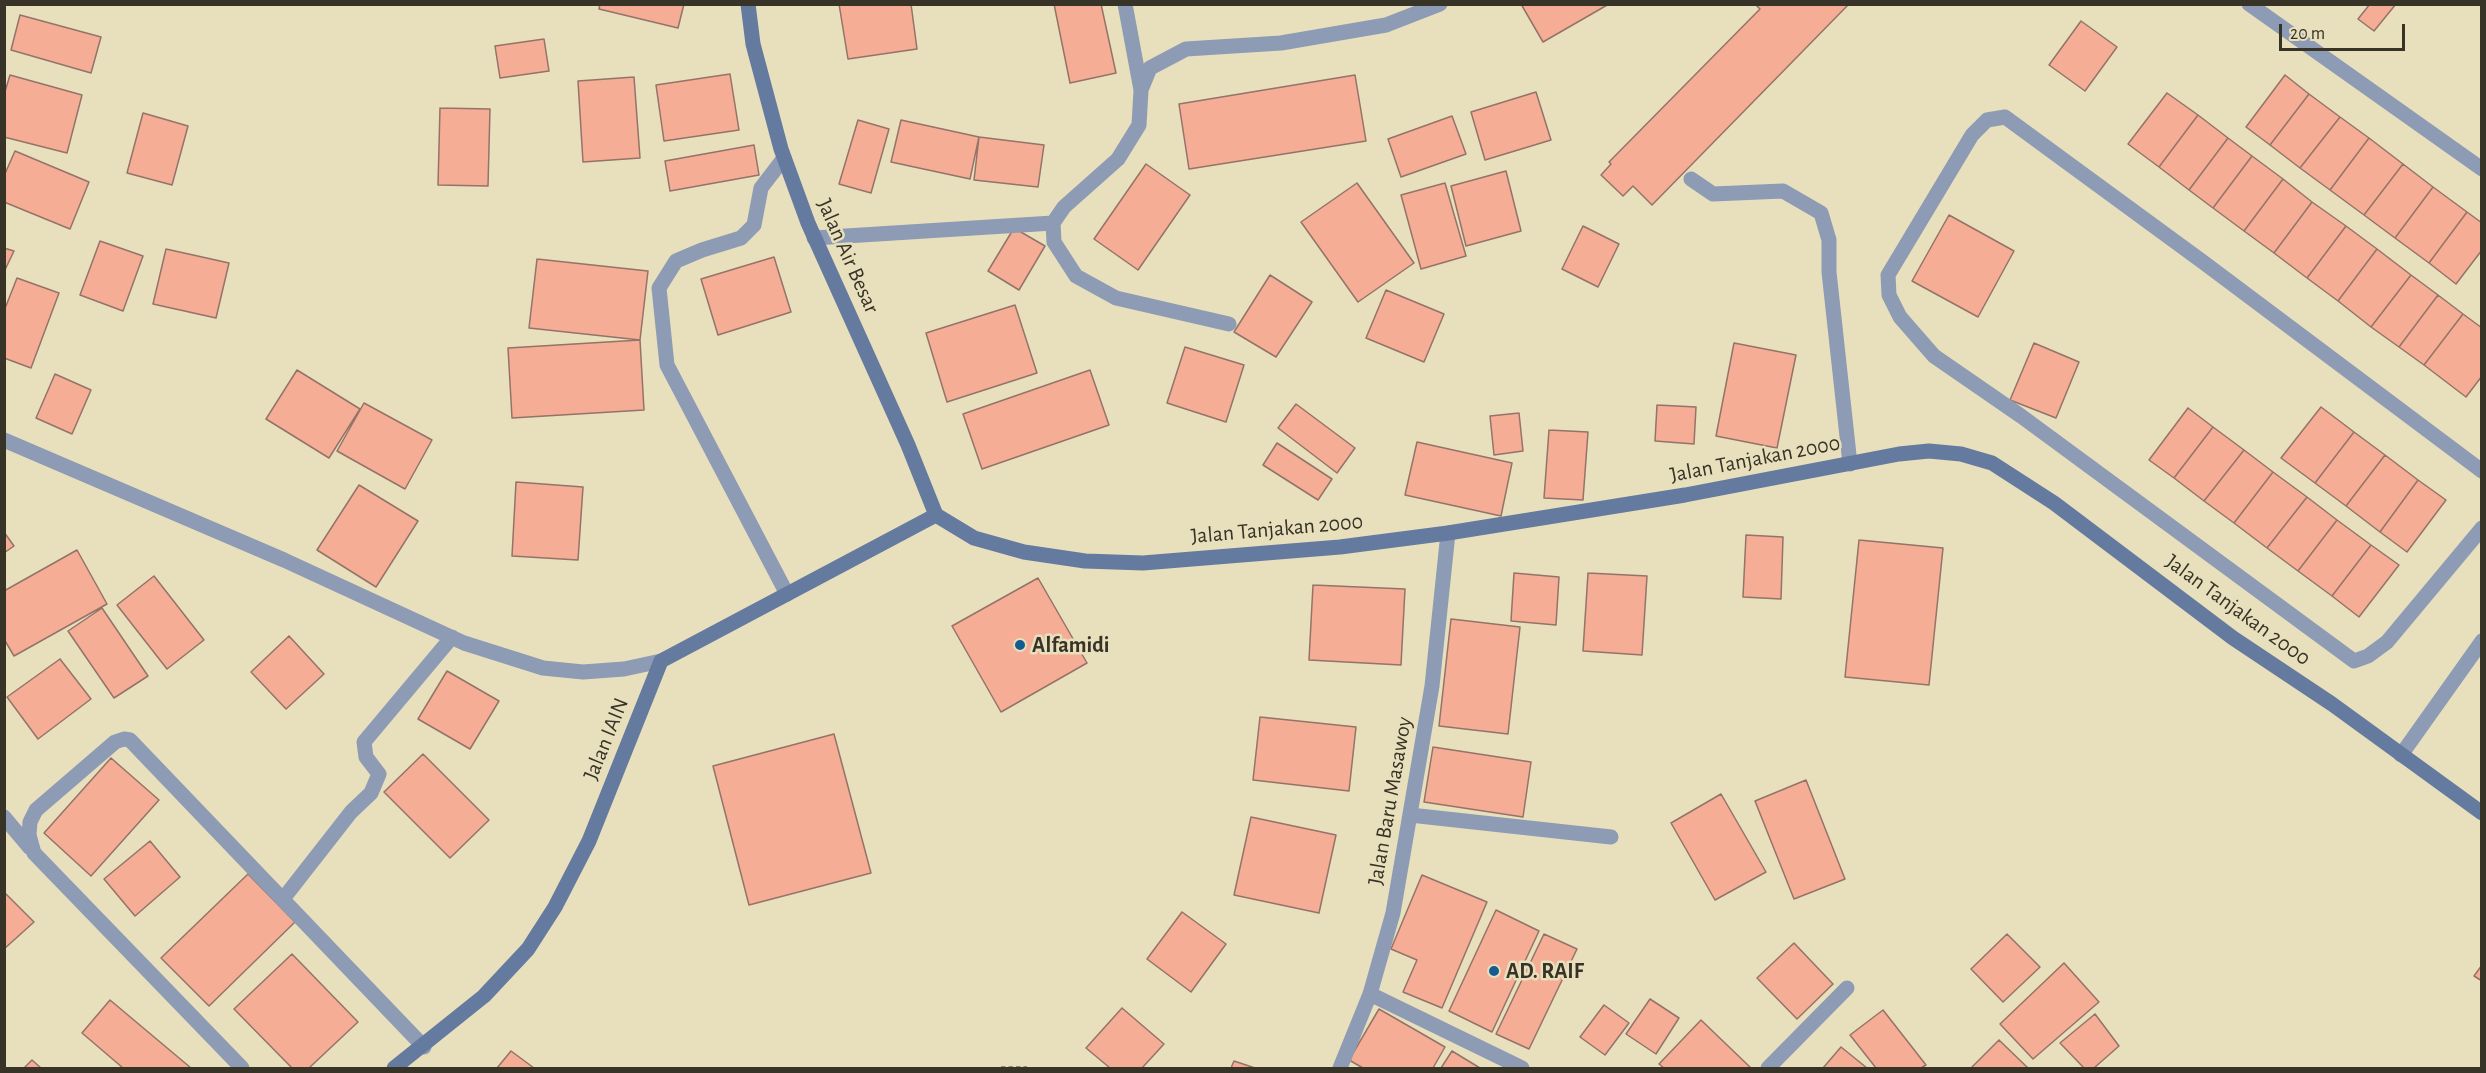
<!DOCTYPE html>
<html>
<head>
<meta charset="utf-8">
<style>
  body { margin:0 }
  #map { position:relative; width:2486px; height:1073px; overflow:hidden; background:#e8dfbd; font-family:"Alegreya Sans",sans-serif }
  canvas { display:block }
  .frame { position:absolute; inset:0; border:6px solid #373326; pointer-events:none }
  .scale { position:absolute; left:2279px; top:24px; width:126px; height:27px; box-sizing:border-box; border:3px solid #373326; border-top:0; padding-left:8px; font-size:18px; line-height:21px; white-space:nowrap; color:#373326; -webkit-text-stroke:4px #e8dfbd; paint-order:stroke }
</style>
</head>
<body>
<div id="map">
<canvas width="2486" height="1073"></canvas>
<div class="frame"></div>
<div class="scale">20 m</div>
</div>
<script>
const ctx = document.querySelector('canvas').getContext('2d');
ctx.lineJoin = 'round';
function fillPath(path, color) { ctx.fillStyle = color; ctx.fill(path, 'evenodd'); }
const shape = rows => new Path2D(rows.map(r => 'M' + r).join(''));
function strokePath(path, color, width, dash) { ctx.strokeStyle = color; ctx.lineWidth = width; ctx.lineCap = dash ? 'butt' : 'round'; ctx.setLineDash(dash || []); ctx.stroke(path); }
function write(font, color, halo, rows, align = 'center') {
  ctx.font = font + ' "Alegreya Sans",sans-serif'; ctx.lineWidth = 5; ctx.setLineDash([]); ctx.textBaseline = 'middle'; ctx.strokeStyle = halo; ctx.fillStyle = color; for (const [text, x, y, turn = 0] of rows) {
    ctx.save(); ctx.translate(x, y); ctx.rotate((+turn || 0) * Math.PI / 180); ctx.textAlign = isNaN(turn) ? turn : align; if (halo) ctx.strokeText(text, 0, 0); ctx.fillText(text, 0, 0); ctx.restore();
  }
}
const building = shape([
  [600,4,684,4,678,28,599,9,600,4],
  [839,4,911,4,917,49,848,59,839,4],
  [1054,4,1101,4,1116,73,1070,83,1054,4],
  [1521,4,1609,4,1543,42,1521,4],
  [1755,4,1849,4,1652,205,1633,186,1623,196,1601,175,1611,164,1609,162,1760,9,1755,4],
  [2370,4,2396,4,2374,31,2358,19,2370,4],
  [20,15,101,37,91,73,11,50,20,15],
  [2081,21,2117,47,2085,91,2049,65,2081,21],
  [544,39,549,71,500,78,495,46,544,39],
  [730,74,739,130,664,141,656,85,730,74],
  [10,75,82,95,67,153,4,137,4,95,10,75],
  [1355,75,1366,141,1189,169,1179,104,1355,75],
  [2285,75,2309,94,2270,145,2246,127,2285,75],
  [634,77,640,158,583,162,578,81,634,77],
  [1536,92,1551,140,1485,160,1471,112,1536,92],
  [2167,93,2198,115,2159,167,2128,144,2167,93],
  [2309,94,2340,117,2300,168,2270,145,2309,94],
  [440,108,490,109,488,186,438,185,440,108],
  [143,113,188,126,172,185,127,173,143,113],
  [2198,115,2228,138,2189,190,2159,167,2198,115],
  [1452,116,1466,154,1401,177,1388,139,1452,116],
  [2340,117,2369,138,2330,190,2300,168,2340,117],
  [858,120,889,129,871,193,839,184,858,120],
  [901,120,979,137,970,179,891,162,901,120],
  [979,137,1044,145,1038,187,974,180,979,137],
  [2228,138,2252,156,2213,208,2189,190,2228,138],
  [2369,138,2403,164,2364,215,2330,190,2369,138],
  [754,145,759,175,670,191,665,161,754,145],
  [15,151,89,182,70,229,4,202,4,176,15,151],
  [2252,156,2283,179,2244,231,2213,208,2252,156],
  [1146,164,1190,195,1138,270,1094,239,1146,164],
  [2403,164,2433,187,2395,238,2364,215,2403,164],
  [1506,171,1521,231,1466,246,1451,186,1506,171],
  [2283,179,2312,202,2274,253,2244,231,2283,179],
  [1357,183,1414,263,1358,302,1301,222,1357,183],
  [1445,183,1466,256,1421,269,1401,195,1445,183],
  [2433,187,2467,212,2429,263,2395,238,2433,187],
  [2312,202,2346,226,2307,278,2274,253,2312,202],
  [2467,212,2482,223,2482,250,2456,284,2429,263,2467,212],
  [1949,215,2014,251,1978,317,1912,281,1949,215],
  [1583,226,1619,244,1598,287,1562,269,1583,226],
  [2346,226,2377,249,2338,301,2307,278,2346,226],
  [1014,228,1045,246,1019,290,988,271,1014,228],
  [100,241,143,256,123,311,80,295,100,241],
  [4,248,14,251,4,272,4,248],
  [166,249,229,263,216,318,153,304,166,249],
  [2377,249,2411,275,2371,327,2338,301,2377,249],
  [774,257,791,312,718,335,701,279,774,257],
  [537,259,648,271,640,340,529,328,537,259],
  [1270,275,1312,302,1276,357,1234,332,1270,275],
  [2411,275,2438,295,2399,347,2371,327,2411,275],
  [17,278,59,293,31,368,4,358,4,311,17,278],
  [1386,290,1444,314,1424,362,1366,338,1386,290],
  [2438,295,2463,314,2424,365,2399,347,2438,295],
  [1015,305,1037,373,947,402,926,333,1015,305],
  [2463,314,2482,328,2482,376,2466,397,2424,365,2463,314],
  [640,340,644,410,512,418,508,348,640,340],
  [1734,343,1796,355,1777,448,1716,436,1734,343],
  [2034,343,2079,362,2056,418,2010,400,2034,343],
  [1185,347,1244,365,1226,422,1167,403,1185,347],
  [297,370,360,409,329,458,266,419,297,370],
  [1090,370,1109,425,982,469,963,414,1090,370],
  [55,374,91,390,72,434,36,418,55,374],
  [364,403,432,440,405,489,337,451,364,403],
  [1296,404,1355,448,1337,473,1278,428,1296,404],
  [1657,405,1696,407,1694,444,1655,441,1657,405],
  [2321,407,2354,432,2315,483,2281,458,2321,407],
  [2188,408,2213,427,2174,478,2149,460,2188,408],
  [1519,413,1523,451,1494,455,1490,416,1519,413],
  [2213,427,2244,450,2204,501,2174,478,2213,427],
  [1549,430,1588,432,1583,500,1544,498,1549,430],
  [2354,432,2385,455,2346,506,2315,483,2354,432],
  [1417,442,1512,463,1501,516,1405,495,1417,442],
  [1277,443,1332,479,1318,500,1263,465,1277,443],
  [2244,450,2273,472,2234,523,2204,501,2244,450],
  [2385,455,2418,480,2380,532,2346,506,2385,455],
  [2273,472,2307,497,2267,548,2234,523,2273,472],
  [2418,480,2446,500,2407,552,2380,532,2418,480],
  [516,482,583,487,578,560,512,556,516,482],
  [359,485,418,521,376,587,317,550,359,485],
  [2307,497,2337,520,2298,571,2267,548,2307,497],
  [2337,520,2371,545,2332,596,2298,571,2337,520],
  [4,532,14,546,4,553,4,532],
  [1746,535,1783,537,1781,599,1743,597,1746,535],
  [1859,540,1943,548,1929,685,1845,677,1859,540],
  [2371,545,2399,565,2359,617,2332,596,2371,545],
  [77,550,107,604,14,656,4,639,4,591,77,550],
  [1514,573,1559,577,1556,625,1511,621,1514,573],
  [1588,573,1647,576,1642,655,1583,651,1588,573],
  [154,576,204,640,167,669,117,605,154,576],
  [1038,578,1087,663,1001,712,952,626,1038,578],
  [1313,585,1405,589,1401,665,1309,660,1313,585],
  [102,608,148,676,114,698,68,631,102,608],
  [1451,619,1520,627,1508,734,1439,726,1451,619],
  [289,636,324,674,286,709,251,672,289,636],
  [60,659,91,699,38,739,7,697,60,659],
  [447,671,499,701,470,749,418,719,447,671],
  [1260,717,1356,727,1349,791,1253,780,1260,717],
  [834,734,871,873,749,905,713,766,834,734],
  [1433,747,1531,762,1523,817,1424,802,1433,747],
  [423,754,489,820,450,858,384,792,423,754],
  [111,758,159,800,91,876,44,833,111,758],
  [1806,780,1845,879,1794,899,1755,801,1806,780],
  [1721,794,1766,872,1715,900,1671,823,1721,794],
  [1251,817,1336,835,1319,913,1234,895,1251,817],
  [150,841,180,877,135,916,104,879,150,841],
  [248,874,295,922,209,1006,161,958,248,874],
  [1422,875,1487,902,1442,1008,1403,992,1417,960,1391,949,1422,875],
  [4,892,34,922,4,949,4,892],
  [1496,910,1539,931,1492,1032,1449,1011,1496,910],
  [1182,912,1226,944,1191,992,1147,959,1182,912],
  [1544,934,1577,949,1529,1049,1496,1034,1544,934],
  [2007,934,2040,967,2003,1002,1971,969,2007,934],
  [1794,943,1833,984,1797,1019,1757,978,1794,943],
  [292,954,358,1022,309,1068,292,1068,234,1009,292,954],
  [2064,963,2099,1002,2033,1059,2000,1024,2064,963],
  [2482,965,2482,981,2474,976,2482,965],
  [1650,999,1679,1018,1656,1054,1626,1034,1650,999],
  [110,1000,191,1068,123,1068,82,1033,110,1000],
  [1604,1005,1629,1023,1605,1055,1580,1037,1604,1005],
  [1122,1008,1164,1044,1142,1068,1110,1068,1086,1048,1122,1008],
  [1379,1009,1445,1047,1433,1068,1363,1068,1349,1060,1379,1009],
  [1883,1010,1926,1065,1921,1068,1876,1068,1850,1035,1883,1010],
  [2095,1014,2119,1046,2094,1068,2084,1068,2060,1043,2095,1014],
  [1701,1020,1751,1068,1664,1068,1659,1064,1701,1020],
  [1999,1040,2028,1068,1971,1068,1999,1040],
  [1841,1047,1867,1068,1823,1068,1841,1047],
  [511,1051,534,1068,497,1068,511,1051],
  [1452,1051,1480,1068,1441,1068,1452,1051],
  [32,1060,41,1068,24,1068,32,1060],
  [1234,1061,1255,1068,1231,1068,1234,1061]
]);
fillPath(building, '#f5ad96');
strokePath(building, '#947368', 1.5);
strokePath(shape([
  [1001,1068,1027,1068]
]), '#948d75', 4, [4.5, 3]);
strokePath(shape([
  [1125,4,1141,90],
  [2249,4,2482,169],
  [784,158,761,188,754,225,741,238,702,250,676,261,659,288,667,365,787,594],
  [1691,179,1713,194,1783,191,1821,213,1829,240,1829,272,1850,464],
  [814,238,1053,223],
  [1229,324,1116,298,1076,276,1054,242,1053,223,1064,207,1118,159,1139,125,1141,90,1150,68,1186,49,1281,43,1386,25,1440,4],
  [4,440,284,560,464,643,543,668,583,672,624,669,661,661],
  [2482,471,2203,262,2005,117,1987,120,1972,135,1888,275,1889,295,1900,317,1934,356,2021,416,2354,661,2368,656,2387,642,2482,528],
  [2401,755,2482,641],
  [1410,815,1611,837],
  [4,817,30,848],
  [283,899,351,812,371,793,379,774,366,757,364,742,452,637],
  [1370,994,1522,1068],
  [242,1068,34,853,29,835,30,822,36,810,115,742,124,739,130,740,424,1047],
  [1340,1068,1370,994,1393,913,1432,686,1448,533],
  [1768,1068,1847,988]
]), '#8d9bb4', 15);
strokePath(shape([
  [748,4,753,44,781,149,808,223,908,445,936,515],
  [936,515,974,538,1024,552,1085,561,1143,563,1340,547,1448,533,1685,495,1899,454,1929,451,1961,454,1992,463,2054,503,2233,638,2332,704,2482,813],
  [394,1068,484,996,528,949,555,907,589,841,661,661,936,515]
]), '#657a9f', 15);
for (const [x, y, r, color] of [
  [1020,645,6,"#145c90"],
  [1494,971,6,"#145c90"]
]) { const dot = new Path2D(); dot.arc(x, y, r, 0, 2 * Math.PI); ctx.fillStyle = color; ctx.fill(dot); strokePath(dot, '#e8dfbd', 2); }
write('22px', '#373326', '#e8dfbd', [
  ["Jalan Air Besar",848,256,66],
  ["Jalan Tanjakan 2000",1755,459,-11],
  ["Jalan Tanjakan 2000",1277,529,-5],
  ["Jalan Tanjakan 2000",2238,610,36],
  ["Jalan IAIN",606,739,-68],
  ["Jalan Baru Masawoy",1390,801,-80]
]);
write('bold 22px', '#373326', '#e8dfbd', [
  ["Alfamidi",1032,645],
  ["AD. RAIF",1506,971]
], 'left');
</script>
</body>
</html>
